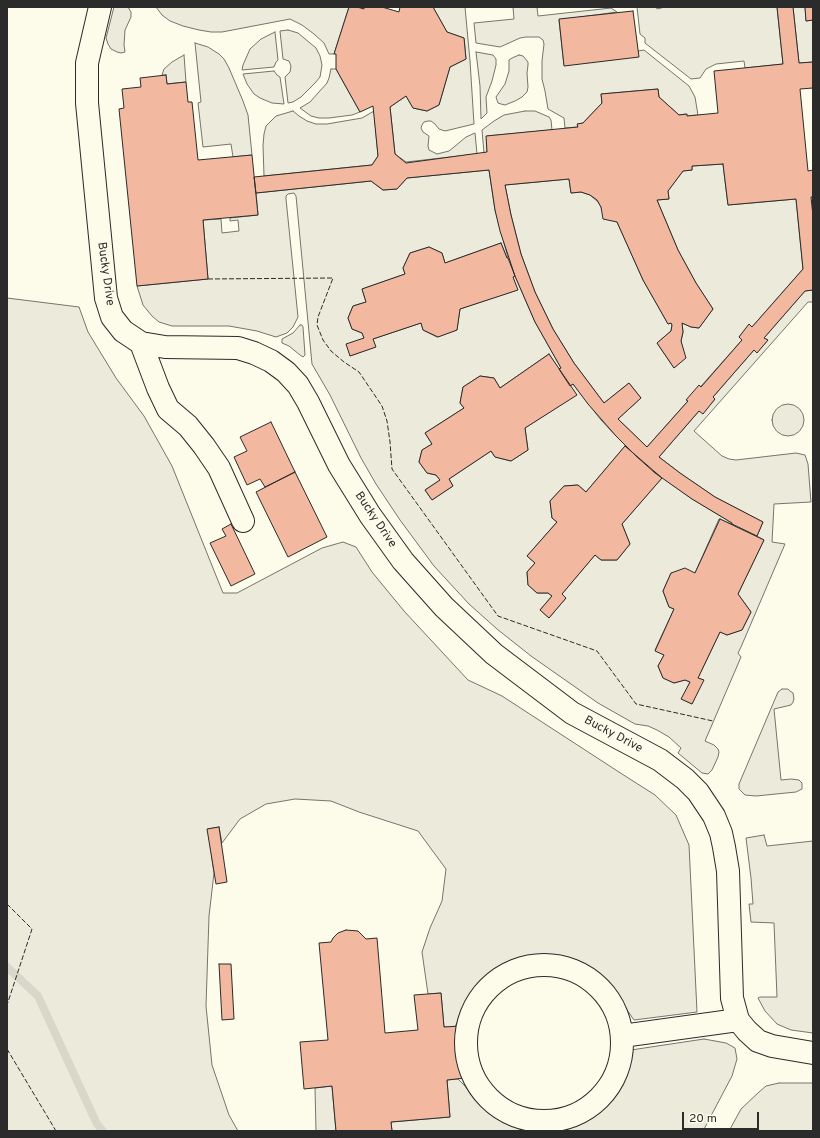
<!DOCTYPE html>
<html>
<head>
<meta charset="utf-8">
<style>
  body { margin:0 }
  #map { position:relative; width:820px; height:1138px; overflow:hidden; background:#fdfbea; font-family:Overpass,sans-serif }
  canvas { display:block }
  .frame { position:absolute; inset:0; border:8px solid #2b2b2b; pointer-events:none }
  .scale { position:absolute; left:682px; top:1112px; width:77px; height:18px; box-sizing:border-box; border:2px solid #2b2b2b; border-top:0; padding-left:5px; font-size:12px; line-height:14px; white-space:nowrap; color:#2b2b2b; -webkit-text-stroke:3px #fdfbea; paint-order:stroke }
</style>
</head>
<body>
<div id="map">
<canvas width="820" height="1138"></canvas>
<div class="frame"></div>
<div class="scale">20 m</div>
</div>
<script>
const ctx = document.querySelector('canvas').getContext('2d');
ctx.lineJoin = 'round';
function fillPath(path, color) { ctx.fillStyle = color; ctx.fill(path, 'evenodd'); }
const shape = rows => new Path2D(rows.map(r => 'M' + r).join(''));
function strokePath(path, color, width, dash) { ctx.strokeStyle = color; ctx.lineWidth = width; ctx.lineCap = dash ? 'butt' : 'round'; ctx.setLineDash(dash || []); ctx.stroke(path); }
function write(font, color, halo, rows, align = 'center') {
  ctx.font = font + ' Overpass,sans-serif'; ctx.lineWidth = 3; ctx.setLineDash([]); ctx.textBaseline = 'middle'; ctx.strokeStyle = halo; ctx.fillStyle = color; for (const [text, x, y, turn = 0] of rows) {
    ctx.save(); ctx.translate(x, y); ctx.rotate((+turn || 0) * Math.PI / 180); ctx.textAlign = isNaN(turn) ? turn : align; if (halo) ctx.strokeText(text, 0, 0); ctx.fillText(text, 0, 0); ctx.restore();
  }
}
const green = shape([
  [114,7,128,7,131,12,131,17,125,30,124,45,125,52,121,53,117,52,111,49,108,44,106,38,114,7],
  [156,7,349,7,334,54,329,54,324,43,314,34,302,25,290,19,222,32,211,32,199,30,183,26,170,21,162,15,156,7],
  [433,7,465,7,470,61,474,124,445,131,439,129,435,124,431,121,428,121,424,122,422,125,421,128,423,132,429,136,428,146,429,150,437,154,449,151,454,147,466,137,475,133,477,154,406,162,395,154,390,107,406,96,413,108,427,111,439,105,450,67,466,59,464,38,447,32,433,7],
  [513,7,537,7,538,16,611,8,617,12,559,20,564,65,638,51,644,50,689,86,695,97,698,115,687,116,686,114,679,115,659,97,658,89,601,94,602,103,583,123,578,124,578,127,565,128,564,118,548,109,545,91,542,79,542,61,544,44,543,40,539,37,526,37,520,38,500,47,476,43,474,23,514,19,513,7],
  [637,7,656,7,657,9,665,7,777,7,783,64,745,68,744,61,716,64,706,69,700,78,691,79,645,43,645,38,640,34,637,7],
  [793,7,805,7,806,21,813,20,813,62,799,63,793,7],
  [288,30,298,33,316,48,320,56,322,65,320,77,315,83,301,97,293,102,288,103,285,77,290,72,291,66,289,61,283,59,280,31,288,30],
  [275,32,278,60,276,62,274,67,242,70,243,65,250,49,261,39,275,32],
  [195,43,208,47,219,54,224,59,229,68,243,101,248,115,252,155,233,157,231,144,203,147,198,103,201,102,195,43],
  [476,52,493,55,496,59,496,65,492,81,486,97,487,113,481,119,480,86,476,52],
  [184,55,186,82,167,84,166,75,162,75,164,69,172,62,184,55],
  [519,55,523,56,528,62,528,65,527,73,528,87,527,92,522,97,515,101,505,105,501,104,498,103,496,97,505,84,509,71,509,60,512,58,519,55],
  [331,69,336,69,360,112,352,115,329,118,319,118,311,116,300,108,310,102,327,83,329,78,331,69],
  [274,71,277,75,280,77,284,104,272,103,260,98,254,94,247,84,243,74,274,71],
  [293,111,299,116,307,121,316,124,327,124,362,118,374,111,378,156,372,165,264,176,263,145,264,134,266,126,276,116,293,111],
  [525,111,535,111,549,117,551,120,552,130,487,136,487,152,484,153,482,130,494,121,504,115,525,111],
  [723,164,728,205,796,199,803,269,752,327,749,325,739,337,742,340,647,447,618,419,641,398,629,383,604,403,574,363,553,329,535,292,521,254,511,215,505,185,569,179,571,193,581,192,590,195,598,202,601,207,603,214,617,222,643,280,668,324,671,323,672,325,671,331,657,343,674,368,685,358,681,341,683,332,682,323,691,327,699,328,713,309,696,283,678,250,657,200,669,199,668,191,683,171,692,170,692,166,723,164],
  [489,170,495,210,508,258,507,258,501,243,445,263,442,253,429,247,410,253,403,268,405,274,362,289,366,302,353,306,348,318,352,329,362,333,364,338,350,356,375,347,373,339,421,323,423,330,437,337,457,330,460,309,517,290,513,277,515,276,535,322,561,368,559,369,549,354,500,388,494,378,480,376,463,387,460,403,464,408,425,433,432,444,422,450,419,462,427,473,436,475,440,480,425,490,432,500,453,486,449,479,491,451,495,457,511,461,528,450,525,428,576,395,570,386,573,384,601,420,616,436,636,456,625,446,586,492,578,485,564,486,550,501,552,518,557,522,527,556,535,563,527,572,528,585,537,593,548,593,552,596,540,610,549,618,566,598,562,594,595,555,601,560,617,560,630,544,622,524,661,479,656,473,692,499,732,523,732,524,719,519,695,573,671,573,663,591,669,607,674,609,655,650,664,655,658,666,663,678,674,683,685,680,690,682,682,699,692,704,703,680,698,678,720,632,727,635,742,630,751,612,738,594,764,540,757,536,763,522,715,497,680,473,659,457,699,411,703,413,715,399,713,397,754,350,757,352,768,340,764,338,805,291,813,290,813,302,808,302,694,431,722,456,729,459,736,460,796,453,805,455,808,464,811,502,774,504,772,542,785,544,741,647,738,653,741,657,705,741,714,745,718,749,719,752,718,757,712,770,708,774,702,773,678,753,681,748,669,737,657,730,648,726,635,724,598,703,531,656,497,629,469,604,434,566,400,520,376,484,361,458,330,395,312,364,296,196,294,193,288,194,286,196,286,199,298,317,293,327,287,333,276,337,257,331,229,326,172,326,159,322,152,316,143,305,137,286,208,279,203,220,221,219,222,233,239,231,238,220,230,221,230,218,258,215,256,193,371,181,383,190,397,189,407,178,489,170],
  [7,298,79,307,88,332,116,378,144,416,172,466,223,593,237,593,322,548,343,542,356,547,372,572,404,611,468,680,502,696,622,774,655,795,676,815,689,845,697,1012,634,1020,607,981,574,961,546,955,517,959,491,971,478,986,464,1007,455,1027,444,1027,441,993,428,994,422,952,430,928,442,901,446,869,418,831,359,812,331,801,295,799,266,804,240,819,222,843,219,827,208,829,214,873,209,916,206,1006,212,1065,229,1115,238,1131,7,1131,7,298],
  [300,325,302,325,303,327,305,355,303,357,300,355,289,346,282,343,282,339,293,333,300,325],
  '772 420a16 16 0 1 1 32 0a16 16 0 1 1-32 0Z',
  [782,689,788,689,790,691,793,693,794,699,793,702,791,705,774,709,781,780,791,779,799,780,802,783,802,789,796,792,756,796,745,795,739,789,739,784,778,692,782,689],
  [764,835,767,846,813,841,813,1033,791,1030,777,1024,765,1011,758,998,760,997,777,997,774,923,751,922,749,904,753,904,751,878,746,838,764,835],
  [704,1039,726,1043,735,1048,737,1059,732,1076,703,1131,392,1131,391,1122,450,1117,447,1080,458,1079,465,1086,476,1101,500,1118,530,1128,572,1126,598,1114,616,1090,631,1050,704,1039],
  [779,1083,813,1083,813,1131,729,1131,741,1109,759,1092,766,1086,779,1083],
  [332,1086,336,1131,316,1131,315,1088,332,1086]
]);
fillPath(green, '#ecebdb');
strokePath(green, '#74746e', 1);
strokePath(shape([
  [7,967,38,996,84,1096,97,1124,103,1131]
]), '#d8d7c9', 8);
const building = shape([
  [349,7,357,7,364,9,364,7,382,7,399,12,400,7,433,7,447,32,464,38,466,59,450,67,439,105,427,111,413,108,406,96,390,107,395,154,406,163,487,152,486,136,578,127,577,124,583,123,602,103,601,94,658,89,659,97,679,115,687,114,687,116,718,113,714,71,783,64,777,7,793,7,799,63,813,62,813,88,800,89,808,171,813,170,813,197,811,197,813,216,813,290,805,291,764,338,768,340,757,353,754,350,713,397,715,399,703,414,699,411,659,457,680,473,715,497,763,522,757,536,732,524,732,523,692,499,655,473,636,456,616,436,588,404,573,384,570,386,559,369,561,368,535,322,515,276,500,231,495,210,489,170,407,178,397,189,383,190,371,181,256,193,254,177,372,165,378,156,373,106,360,112,336,69,336,54,334,54,349,7],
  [723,164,728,205,796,199,803,269,752,327,749,324,739,337,742,340,701,387,699,385,686,400,688,401,647,447,618,419,641,398,629,383,604,403,574,363,553,329,535,292,521,254,511,215,505,185,569,179,571,193,581,192,590,195,597,200,601,207,603,219,617,222,643,280,668,324,671,323,672,325,671,331,657,343,674,368,686,358,681,341,683,332,682,323,691,327,699,328,713,309,696,283,678,250,657,200,669,199,668,191,683,171,692,170,692,166,723,164],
  [805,7,813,7,813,20,806,21,805,7],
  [633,11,639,57,564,66,559,19,633,11],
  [166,75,167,84,186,82,188,102,192,102,198,160,252,155,258,215,203,220,208,279,137,286,119,109,124,108,122,89,141,87,140,78,166,75],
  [501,243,507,258,508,258,515,276,513,277,518,290,460,309,457,330,438,337,423,330,421,323,373,339,376,347,350,356,346,344,364,338,362,333,352,329,348,318,353,306,366,302,362,289,405,274,403,268,410,253,429,247,442,253,445,263,501,243],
  [549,354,577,395,525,428,528,450,511,461,495,457,491,451,449,479,453,486,432,500,425,490,440,480,436,475,427,473,419,462,422,450,432,444,425,433,464,408,460,403,463,387,480,376,494,378,500,388,549,354],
  [271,422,295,472,265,487,260,479,247,485,234,457,247,451,240,437,271,422],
  [625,446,662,478,622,524,630,544,617,560,601,560,595,555,562,594,566,598,549,618,540,610,552,596,548,593,537,593,528,585,527,572,535,563,527,556,557,522,552,518,550,501,564,486,578,485,586,492,625,446],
  [295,472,327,537,288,557,256,492,295,472],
  [720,519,764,540,738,594,751,612,742,630,727,635,720,632,698,678,704,680,692,704,681,699,690,682,685,680,674,683,663,678,658,666,664,655,655,651,674,609,669,607,663,591,671,573,685,568,695,573,720,519],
  [231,524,255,574,231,586,210,543,226,536,222,529,231,524],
  [219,827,227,882,216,884,207,829,219,827],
  [346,930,358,931,366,939,377,938,385,1033,418,1030,414,995,441,993,444,1027,460,1026,465,1078,447,1080,450,1117,391,1122,392,1131,336,1131,332,1086,304,1089,300,1042,328,1040,319,943,331,942,333,938,338,933,346,930],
  [219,964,231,964,234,1019,222,1020,219,964]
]);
fillPath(building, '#f2b8a0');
strokePath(building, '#2b2b2b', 1);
const minor = shape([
  [100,7,87,63,87,103,106,298,112,317,123,331,141,343,165,347,238,348,254,353,271,361,286,372,298,385,308,402,339,465,370,515,403,561,444,607,494,654,572,713,660,760,685,779,698,792,714,816,721,833,724,847,728,871,732,998,738,1020,747,1031,758,1041,772,1046,813,1053],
  [141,343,158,388,168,409,188,426,204,446,219,468,243,521],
  '466 1043a78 78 0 1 1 156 0a78 78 0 1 1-156 0Z',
  [622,1036,738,1020]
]);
strokePath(minor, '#2b2b2b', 24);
strokePath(minor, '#fdfbea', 22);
strokePath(shape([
  [208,279,333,278,318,317,317,325,323,340,331,351,344,362,359,372,382,406,387,421,390,442,392,469,498,616,597,651,636,704,713,721],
  [7,904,32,929,7,1005],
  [7,1049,56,1131]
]), '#2b2b2b', 1, [5, 2]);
write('12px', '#2b2b2b', '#fdfbea', [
  ["Bucky Drive",105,274,82],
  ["Bucky Drive",375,520,56],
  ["Bucky Drive",613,735,28]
]);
</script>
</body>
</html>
